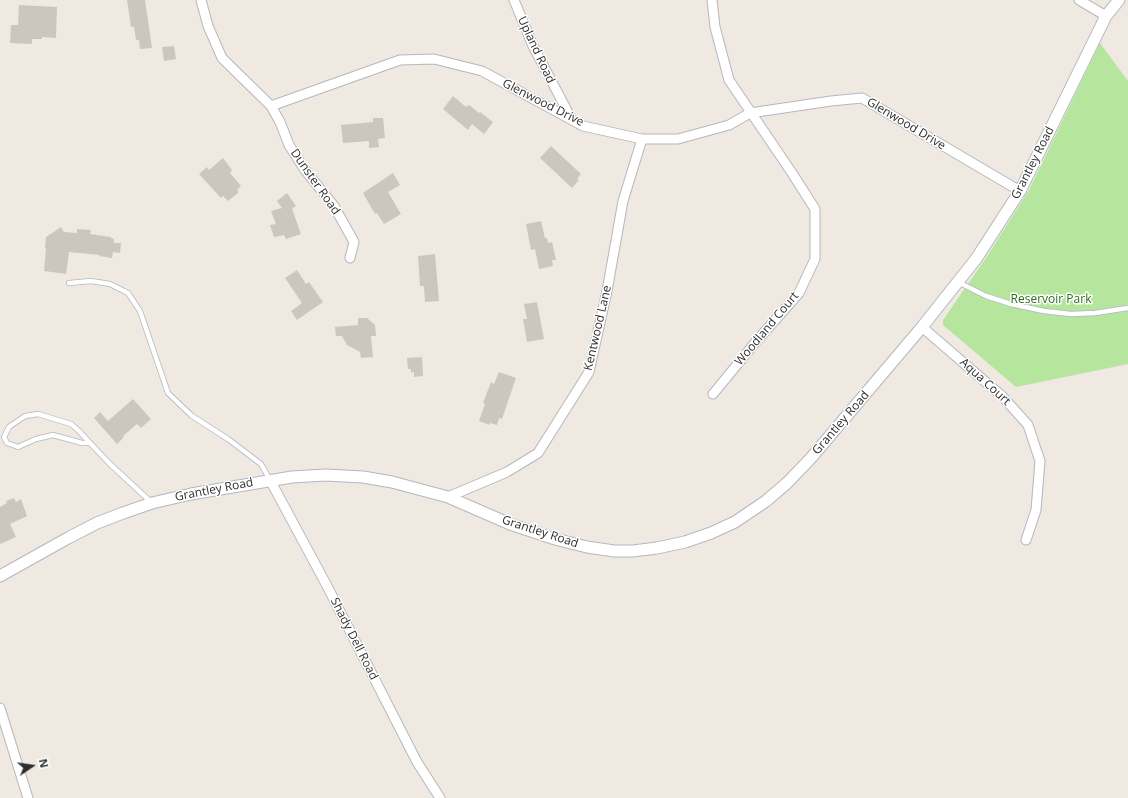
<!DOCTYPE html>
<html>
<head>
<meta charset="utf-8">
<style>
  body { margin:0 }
  #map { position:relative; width:1128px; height:798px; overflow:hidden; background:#efe9e1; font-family:"Open Sans",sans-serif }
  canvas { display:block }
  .north { position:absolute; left:12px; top:746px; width:40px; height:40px; -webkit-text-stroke:3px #fff; paint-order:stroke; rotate:77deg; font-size:11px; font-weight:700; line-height:16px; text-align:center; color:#2e2e2e }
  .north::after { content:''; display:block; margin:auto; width:14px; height:18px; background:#2e2e2e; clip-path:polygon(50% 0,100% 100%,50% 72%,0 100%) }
</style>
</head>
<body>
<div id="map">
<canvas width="1128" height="798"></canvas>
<div class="north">N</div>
</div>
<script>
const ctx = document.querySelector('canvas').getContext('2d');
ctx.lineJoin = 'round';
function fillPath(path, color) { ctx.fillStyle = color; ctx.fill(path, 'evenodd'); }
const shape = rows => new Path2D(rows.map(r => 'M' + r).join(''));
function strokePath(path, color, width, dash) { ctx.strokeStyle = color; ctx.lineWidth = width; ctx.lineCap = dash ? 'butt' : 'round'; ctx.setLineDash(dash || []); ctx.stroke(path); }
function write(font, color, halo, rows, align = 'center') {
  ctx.font = font + ' "Open Sans",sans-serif'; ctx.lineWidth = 3; ctx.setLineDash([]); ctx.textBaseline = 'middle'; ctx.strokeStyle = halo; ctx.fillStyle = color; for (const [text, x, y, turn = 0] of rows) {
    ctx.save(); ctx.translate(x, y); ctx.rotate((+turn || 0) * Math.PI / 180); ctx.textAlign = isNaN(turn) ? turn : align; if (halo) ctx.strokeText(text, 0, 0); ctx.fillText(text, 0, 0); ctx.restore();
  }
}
fillPath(shape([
  [1100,43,1128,81,1128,364,1016,387,943,325,943,320,988,255,1029,190]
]), '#b6e59e');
fillPath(shape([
  [127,0,145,0,152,48,140,49,139,40,136,40,134,27,131,27],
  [19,5,57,7,56,38,42,37,42,39,32,39,32,44,10,43,11,25,18,25],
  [174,46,176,59,164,61,162,47],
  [453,96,466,107,469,105,479,113,480,112,493,122,484,134,472,124,468,130,443,109],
  [373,118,383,118,385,138,378,139,379,147,369,148,369,141,343,143,341,125,373,122],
  [551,146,581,174,577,179,579,180,572,188,540,158],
  [223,158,232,170,230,173,241,186,237,190,239,192,228,201,223,196,221,198,199,174,207,167,209,170],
  [393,173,400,185,388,192,401,214,384,224,377,213,375,214,363,193],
  [287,193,296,206,292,209,301,234,286,239,284,235,274,237,270,225,276,224,271,211,282,208,277,201],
  [541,221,545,238,547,238,548,243,552,242,556,260,552,260,553,266,539,269,535,249,531,250,526,224],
  [61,227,64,232,77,233,77,229,91,230,90,234,111,237,111,238,114,239,114,243,121,243,120,253,113,252,112,258,99,256,100,255,69,252,66,274,44,271,46,249,45,247,46,237],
  [435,254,439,301,425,302,424,286,420,286,418,256],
  [297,270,306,284,309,282,323,302,297,320,291,311,302,303,285,278],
  [537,302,544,339,527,342,523,319,527,319,524,304],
  [358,318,367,318,375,325,376,336,371,336,373,357,361,358,360,352,347,345,342,336,336,336,335,327,358,325],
  [422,357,423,376,414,377,414,372,411,373,411,369,408,369,407,358],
  [499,372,516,378,502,419,499,418,497,425,490,423,489,425,479,421,485,404,483,403,491,382,494,384],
  [133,399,151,419,141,428,137,424,123,436,124,437,117,444,94,418,100,412,108,421],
  [14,498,16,502,21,499,27,516,10,524,16,537,0,544,0,507,7,503,6,501]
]), '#cbc7bf');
const service = shape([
  [958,282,986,296,1011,304,1044,311,1071,314,1095,313,1128,308],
  [69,283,91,281,110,284,128,293,140,311,168,393,192,416,228,439,261,464,270,480],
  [90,443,82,443,53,435,36,439,18,447,7,443,4,437,9,427,25,416,38,414,71,424,79,431,90,443,110,464,151,502]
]);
const minor = shape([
  [201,0,208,26,222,58,271,106,280,122,289,145,305,170,334,206,354,242,350,258],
  [514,0,533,46,572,120],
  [712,0,715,27,729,80,792,173,815,209,815,259,799,293,754,344,713,394],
  [1079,0,1106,16],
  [271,106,400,60,434,59,482,71,583,126,642,139,678,139,729,125,750,113,831,101,862,98,1020,191],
  [922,327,1003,397,1028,425,1040,461,1036,510,1026,540],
  [270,480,326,584,417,762,440,798],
  [448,497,507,472,538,453,589,372,607,291,623,201,642,139],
  [0,708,28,798]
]);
const tertiary = shape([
  [0,576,68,538,97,523,123,513,152,503,191,494,292,477,326,475,363,477,392,482,448,497,510,524,555,539,587,547,614,551,633,551,657,548,685,542,711,533,735,522,766,501,787,483,811,458,922,327,976,259,1020,191,1106,16,1119,0]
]);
strokePath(service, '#b4b7c1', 6);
strokePath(minor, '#b4b7c1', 11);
strokePath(tertiary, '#b4b7c1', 13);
strokePath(service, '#fff', 4.5);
strokePath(minor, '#fff', 9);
strokePath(tertiary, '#fff', 11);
write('12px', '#2e2e2e', '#fff', [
  ["Upland Road",536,50,65],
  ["Glenwood Drive",543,103,27],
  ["Glenwood Drive",906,124,31],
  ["Grantley Road",1033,163,-63],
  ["Dunster Road",315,182,55],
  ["Kentwood Lane",598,328,-77],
  ["Woodland Court",767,329,-50],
  ["Aqua Court",985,382,42],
  ["Grantley Road",841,423,-49],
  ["Grantley Road",214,490,-11],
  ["Grantley Road",540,532,18],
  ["Shady Dell Road",354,639,63]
]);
write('12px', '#2c6e1b', '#fff', [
  ["Reservoir Park",1051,300]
]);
</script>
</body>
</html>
